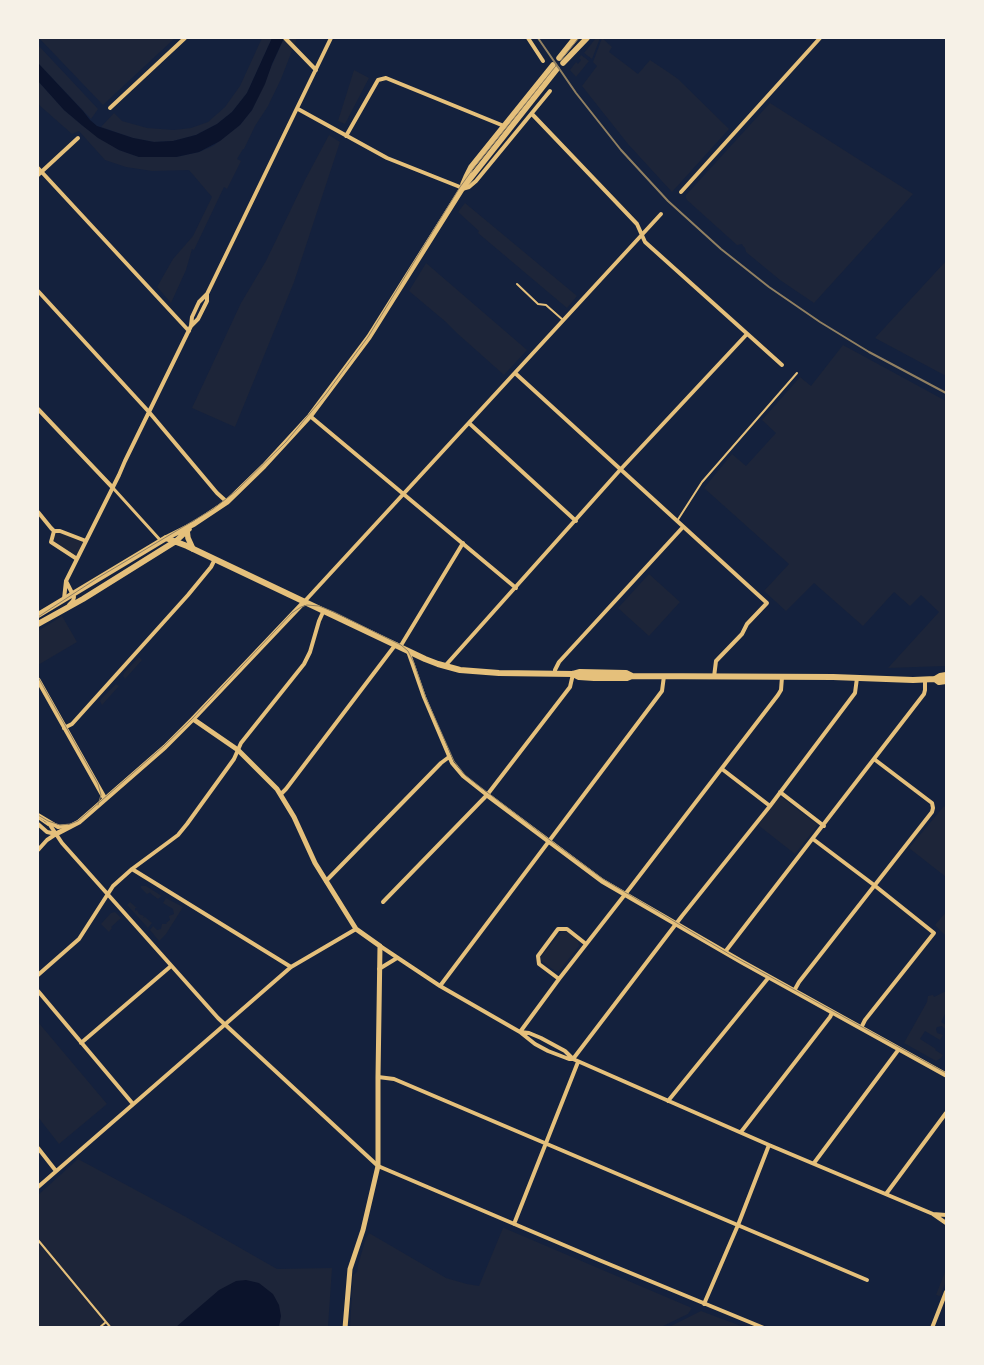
<!DOCTYPE html>
<html>
<head>
<meta charset="utf-8">
<style>
  body { margin:0 }
  #map { position:relative; width:984px; height:1365px; overflow:hidden; background:#14213d; font-family:Arial,sans-serif }
  canvas { display:block }
  .frame { position:absolute; inset:0; border:39px solid #f6f1e7; pointer-events:none }
</style>
</head>
<body>
<div id="map">
<canvas width="984" height="1365"></canvas>
<div class="frame"></div>
</div>
<script>
const ctx = document.querySelector('canvas').getContext('2d');
ctx.lineJoin = 'round';
function fillPath(path, color) { ctx.fillStyle = color; ctx.fill(path, 'evenodd'); }
const shape = rows => new Path2D(rows.map(r => 'M' + r).join(''));
function strokePath(path, color, width, dash) { ctx.strokeStyle = color; ctx.lineWidth = width; ctx.lineCap = dash ? 'butt' : 'round'; ctx.setLineDash(dash || []); ctx.stroke(path); }
fillPath(shape([
  [39,38,175,38,103,105],
  [262,38,272,38,247,93,232,112,217,124,196,135,173,141,154,142,133,138,101,127,114,113,122,121,147,128,174,130,191,128,208,122,225,107,240,86],
  [284,38,297,38,281,79,268,106,255,126,244,149,243,149,237,159,241,161,227,189,224,187,194,250,192,249,186,270,171,303,157,287,173,259,193,236,212,197,189,170,152,171,126,167,105,160,79,131,72,134,38,104,38,81,64,110,83,126,119,150,139,157,176,157,199,152,213,146,240,125,252,110],
  [596,38,600,38,592,59,584,53],
  [602,38,612,47,609,52,638,74,650,60,668,72,678,79,729,129,672,192,628,144,582,86,597,66,593,62],
  [38,45,98,109,91,119,38,63],
  [581,55,589,61,576,77,570,70,576,62,578,64,581,60,579,58],
  [354,70,369,78,345,124,338,121],
  [770,103,913,194,814,303,780,280,746,252,745,248,743,246,742,244,737,245,687,200,686,198,686,195],
  [329,135,340,142,294,282,235,427,192,408,241,303,266,261,305,180],
  [465,203,577,296,567,308,478,233,479,231,458,212],
  [946,261,946,376,875,338],
  [426,263,527,350,504,375,458,334,446,322,409,291],
  [843,345,946,401,946,666,888,668,939,612,921,595,910,606,894,592,863,626,814,583,786,611,764,591,789,564,704,488,732,454,746,466,776,433,762,420,800,377,811,386],
  [54,531,86,541,77,559,52,543],
  [649,574,680,602,649,636,618,608],
  [62,616,77,642,38,665,38,631],
  [139,657,142,660,125,679,123,676,124,673],
  [116,684,119,686,102,705,100,701,101,699],
  [780,796,818,825,795,854,758,825],
  [944,806,946,808,946,877,909,848],
  [141,886,146,886,162,896,158,899,150,893,151,892,147,894,141,888],
  [166,898,183,907,166,934,159,941,150,930,153,926,157,930,161,929,162,924,167,924,166,923,170,920,169,916,174,914,173,909,163,903],
  [130,902,137,908,135,908,135,911,137,910,139,914,144,916,143,918,145,917,152,923,148,928,127,905],
  [115,912,121,918,111,927,112,928,109,932,101,924,111,913],
  [946,912,946,934,945,935,935,925],
  [567,931,578,941,579,946,559,971,555,971,542,961,540,958,561,932],
  [946,991,946,1012,941,1022,946,1025,946,1030,942,1026,937,1027,936,1029,937,1033,943,1035,940,1040,925,1031,920,1039,936,1049,935,1050,943,1055,941,1058,936,1061,904,1043,927,1002,928,996,933,995,934,997],
  [38,1022,107,1104,59,1144,38,1117],
  [78,1159,186,1217,277,1269,332,1268,328,1327,38,1327,38,1195],
  [503,1228,504,1228,692,1308,688,1314,661,1327,350,1327,353,1275,357,1272,358,1265,366,1238,369,1233,446,1278,467,1284,479,1286],
  [945,1272,946,1273,946,1281,940,1296,936,1295],
  [701,1311,744,1327,669,1327]
]), '#1d2539');
fillPath(shape([
  [272,38,284,38,272,64,265,84,252,110,240,125,220,141,199,152,176,157,139,157,119,150,98,138,83,126,64,110,38,81,38,63,83,111,90,120,97,126,133,138,154,142,173,141,196,135,217,124,232,112,247,93],
  [246,1280,259,1283,273,1294,279,1305,281,1316,279,1327,176,1327,219,1290,236,1281]
]), '#0b132b');
strokePath(shape([
  [517,284,538,304,546,305,563,320],
  [677,521,702,482,797,373],
  [38,818,48,825],
  [38,1240,111,1328],
  [99,1328,106,1322]
]), '#e5c07b', 2);
strokePath(shape([
  [113,488,161,541]
]), '#e5c07b', 3);
strokePath(shape([
  [285,38,316,70],
  [528,38,543,61],
  [110,108,185,38],
  [298,109,387,158,460,187,462,189,469,187,476,181,550,91],
  [532,114,637,224,645,242,782,365],
  [346,136,378,80,386,78,504,126],
  [38,168,189,331],
  [38,175,78,138],
  [681,192,820,38],
  [38,291,149,412,217,493,227,502],
  [191,326,192,317,199,302,207,294,331,38],
  [515,373,767,603,747,624,742,634,716,661,714,677],
  [38,409,113,488],
  [310,416,516,588],
  [469,423,576,521],
  [38,512,51,528,54,531,60,531,86,541],
  [54,531,51,542,77,559],
  [66,581,74,597,73,601,69,605],
  [64,599,66,581,119,475,125,461,191,326,198,319,207,301,207,294],
  [304,602,661,214],
  [400,647,463,543],
  [408,651,424,697,452,763,463,776,487,795],
  [445,666,620,470,747,334],
  [555,674,555,670,559,662,683,527],
  [64,728,72,724,188,595,211,567,215,559],
  [722,769,770,806],
  [780,792,824,826],
  [281,794,286,789,396,644],
  [38,815,58,827,67,826],
  [48,822,62,843,218,1018,378,1166,599,1260,764,1328],
  [38,824,47,832,56,834],
  [813,839,874,885,934,933,865,1020,861,1028],
  [38,850,47,840,56,834],
  [132,869,291,967],
  [326,881,441,763,449,757],
  [383,902,487,795,570,687,573,674],
  [380,946,440,986,520,1032,535,1044,548,1051,569,1059,573,1059,769,1145,933,1214,946,1223],
  [725,952,924,694,925,690,925,680],
  [379,969,397,958],
  [38,975,79,939,113,886,132,869,170,841,178,835,187,824,234,759,241,743,304,664,310,652,319,621,324,610],
  [559,979,539,964,538,956,558,929,567,929,586,944],
  [440,986,662,691,664,676],
  [38,991,133,1104],
  [794,991,799,982,932,812,933,808,932,803,874,759],
  [520,1032,559,979,630,888,778,695,781,690,782,677],
  [520,1032,529,1033,541,1038,565,1051,573,1059],
  [81,1043,171,966],
  [573,1059,682,916,770,806,855,693,857,678],
  [378,1077,394,1079,867,1280],
  [668,1101,769,977],
  [741,1132,830,1017,832,1013],
  [38,1148,56,1171],
  [814,1163,899,1049],
  [38,1187,291,967,356,929],
  [886,1194,946,1113],
  [933,1214,946,1215],
  [514,1224,578,1062],
  [704,1304,738,1225,769,1145],
  [932,1328,946,1292]
]), '#e5c07b', 4);
strokePath(shape([
  [38,680,105,799],
  [193,719,238,750,277,789,294,817,315,863,356,929,380,946,378,1077,378,1166,363,1230,350,1269,345,1328],
  [487,795,602,881,742,962,946,1075],
  [56,834,79,822,165,747,193,719,304,602]
]), '#e5c07b', 5);
strokePath(shape([
  [559,58,575,38],
  [563,63,587,38],
  [463,184,466,177,471,167,553,65],
  [187,530,188,538,193,549],
  [166,538,194,524,227,502,264,466,310,416,369,337,462,189,557,69],
  [176,541,189,529]
]), '#e5c07b', 5.5);
strokePath(shape([
  [38,615,166,538,187,546,425,659,438,664,460,670,499,673,573,674,580,672,626,673,632,676,833,677,913,680,935,679,940,676,946,675],
  [38,624,83,599,176,541],
  [573,674,579,677,594,678,627,678,632,676],
  [935,679,939,682,946,681]
]), '#e5c07b', 6);
strokePath(shape([
  [561,60,579,38],
  [38,617,96,579,213,509,236,491,286,442,326,394,368,337,460,187,473,169,555,67],
  [38,677,98,784,101,795,98,805],
  [38,815,48,821,60,825,70,824,78,821,164,746,192,719,292,613,301,607,307,605,319,606,334,612,401,645,408,651,414,663,426,698,454,761,465,775,479,786,550,840,603,879,729,954,946,1073]
]), '#918062', 1);
strokePath(shape([
  [538,38,576,93,621,150,668,201,721,249,769,287,820,322,869,352,946,393]
]), '#918062', 2);
</script>
</body>
</html>
